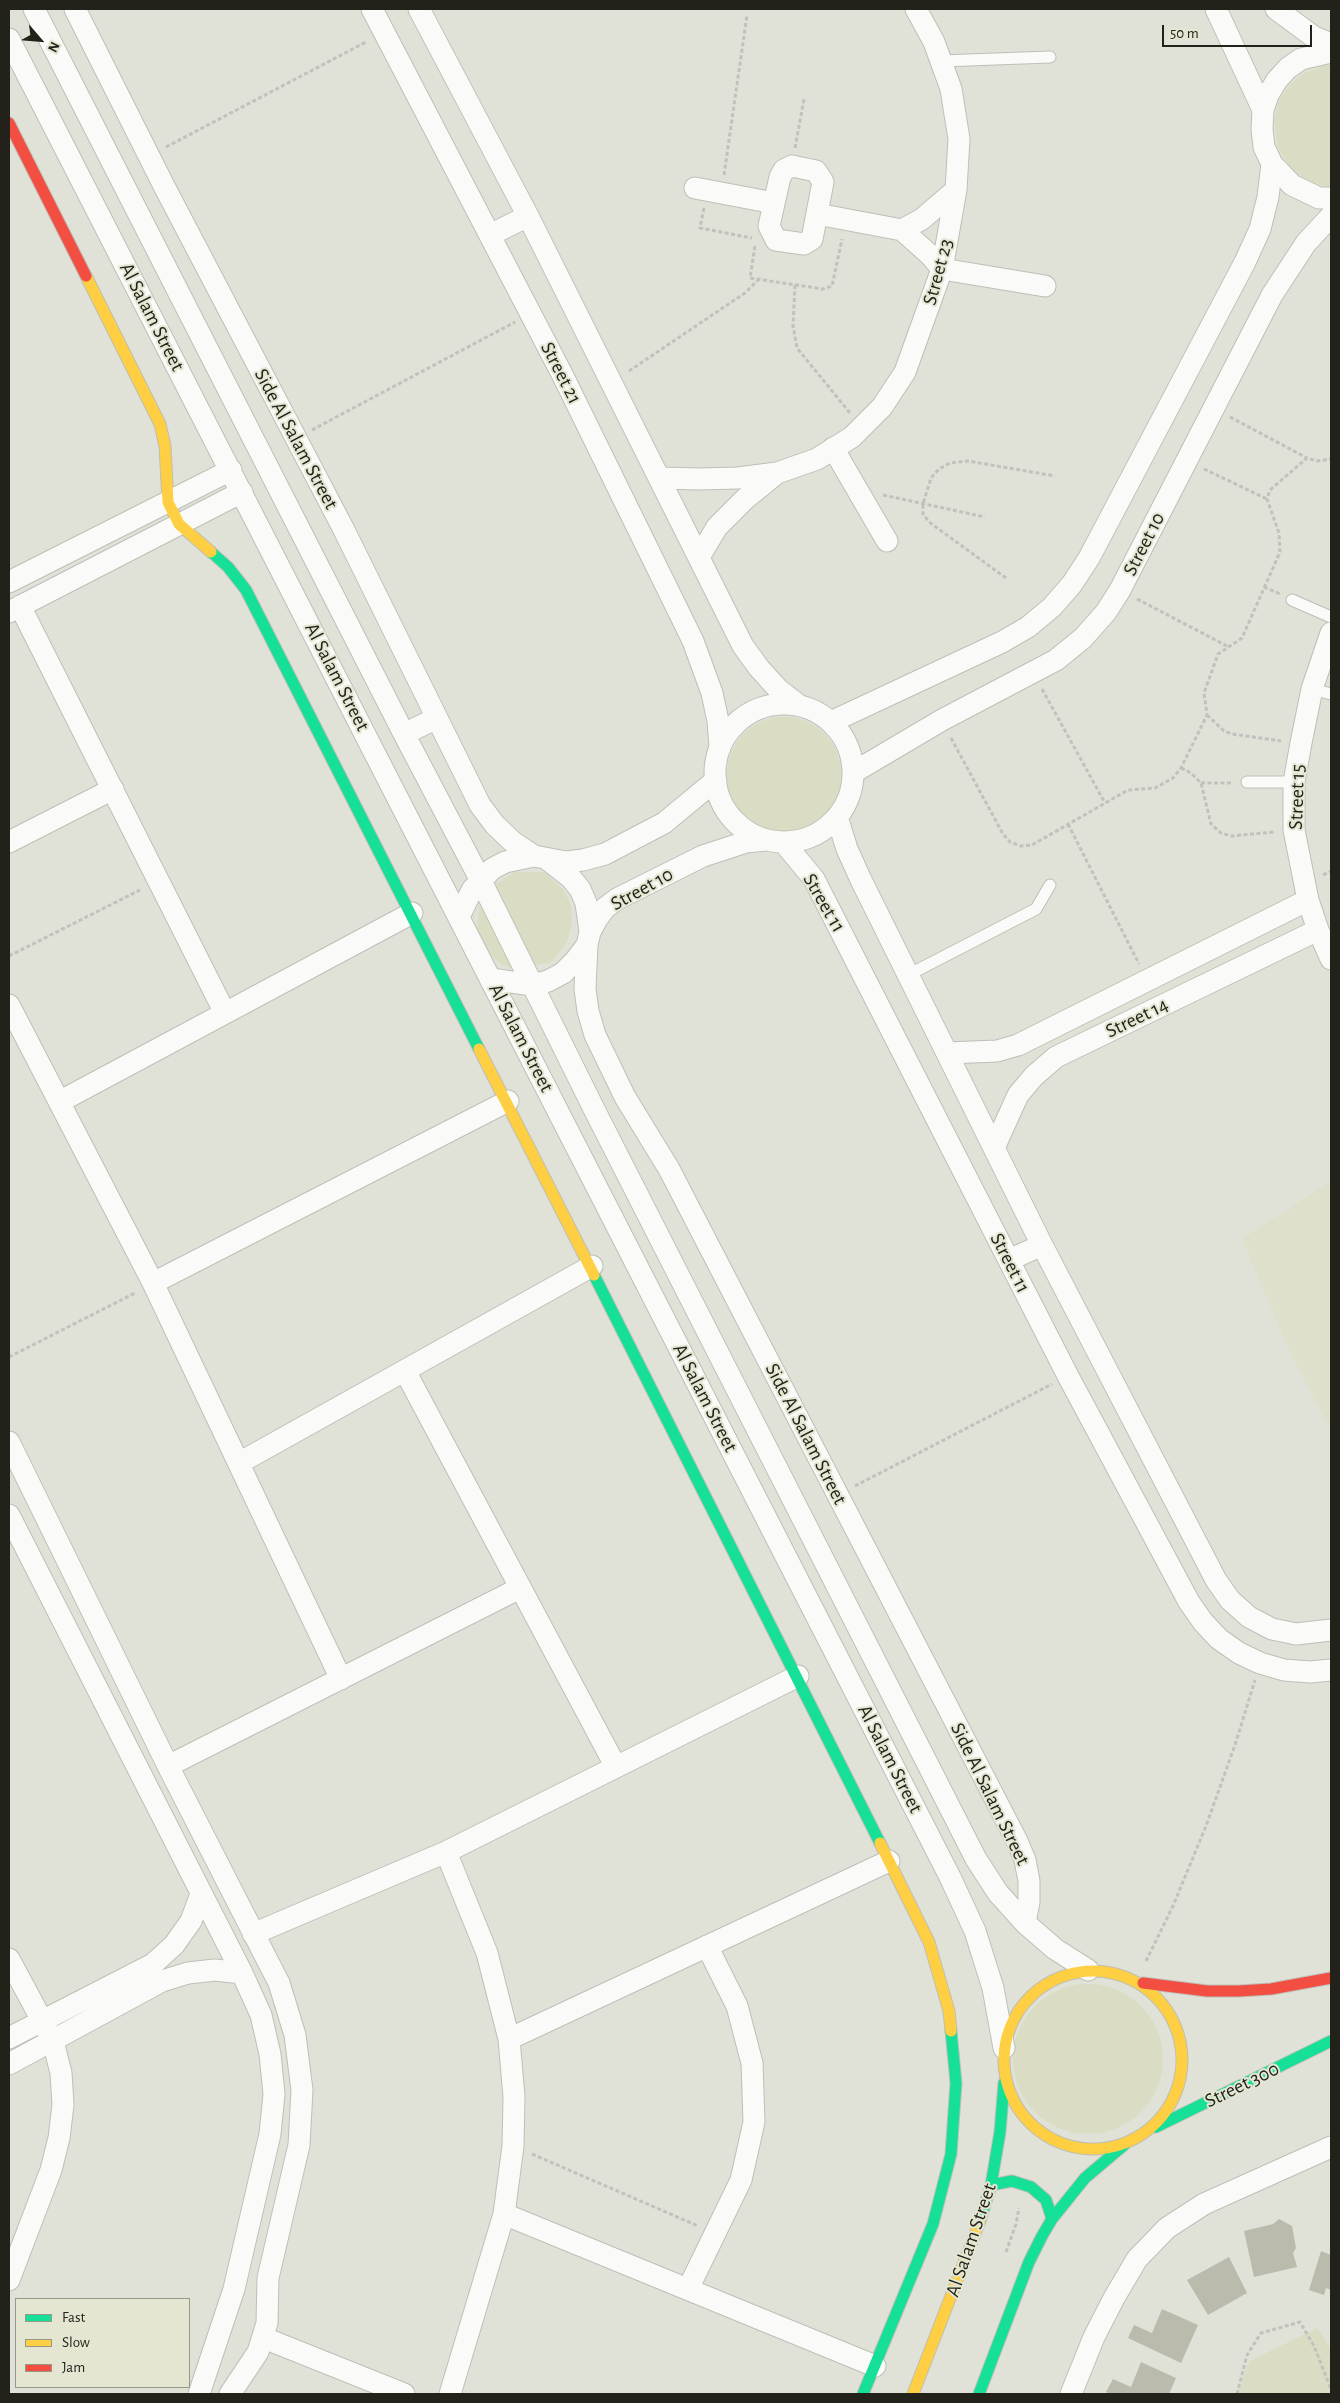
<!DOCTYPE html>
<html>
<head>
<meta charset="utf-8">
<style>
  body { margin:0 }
  #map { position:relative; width:1340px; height:2403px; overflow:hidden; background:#e0e2d7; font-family:"Alegreya Sans",sans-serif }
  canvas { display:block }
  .frame { position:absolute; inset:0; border:10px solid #22221b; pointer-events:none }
  .legend { position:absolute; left:15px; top:2298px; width:175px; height:90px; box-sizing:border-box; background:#e4e6d2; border:1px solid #969889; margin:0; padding:6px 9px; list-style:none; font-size:15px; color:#22221b }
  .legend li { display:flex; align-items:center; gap:10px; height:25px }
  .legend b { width:25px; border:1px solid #969889 }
  .north { position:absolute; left:15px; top:15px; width:50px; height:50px; -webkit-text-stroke:4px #e4e6d2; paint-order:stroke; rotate:117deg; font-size:14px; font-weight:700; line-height:20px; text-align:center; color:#22221b }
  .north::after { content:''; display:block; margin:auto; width:18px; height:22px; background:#22221b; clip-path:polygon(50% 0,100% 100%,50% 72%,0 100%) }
  .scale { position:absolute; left:1162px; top:25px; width:150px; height:22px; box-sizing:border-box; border:2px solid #22221b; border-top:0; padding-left:6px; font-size:15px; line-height:18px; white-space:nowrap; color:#22221b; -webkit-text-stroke:4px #e4e6d2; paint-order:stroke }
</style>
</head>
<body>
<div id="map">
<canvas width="1340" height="2403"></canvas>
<div class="frame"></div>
<ul class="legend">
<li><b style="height:6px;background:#16e098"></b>Fast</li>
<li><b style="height:6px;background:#ffcf43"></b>Slow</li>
<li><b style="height:6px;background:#f24e42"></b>Jam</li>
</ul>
<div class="north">N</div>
<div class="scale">50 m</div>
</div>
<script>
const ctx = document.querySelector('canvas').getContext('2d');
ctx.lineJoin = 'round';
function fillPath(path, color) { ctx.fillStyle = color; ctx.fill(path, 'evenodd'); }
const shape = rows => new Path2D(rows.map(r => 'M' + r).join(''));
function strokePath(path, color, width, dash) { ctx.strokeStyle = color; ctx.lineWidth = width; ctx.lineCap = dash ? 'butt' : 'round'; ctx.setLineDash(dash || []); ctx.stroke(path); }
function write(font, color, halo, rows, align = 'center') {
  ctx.font = font + ' "Alegreya Sans",sans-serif'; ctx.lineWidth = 4; ctx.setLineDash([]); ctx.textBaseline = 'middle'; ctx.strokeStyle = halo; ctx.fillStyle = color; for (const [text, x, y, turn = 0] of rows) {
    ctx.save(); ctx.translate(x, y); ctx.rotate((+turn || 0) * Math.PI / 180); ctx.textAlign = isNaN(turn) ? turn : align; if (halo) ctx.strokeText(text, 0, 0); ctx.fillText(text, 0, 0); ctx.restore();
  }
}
fillPath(shape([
  [1331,1181,1331,1431,1290,1352,1242,1239]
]), '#dee0cb');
fillPath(shape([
  [1327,64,1331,64,1331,187,1311,183,1291,168,1278,148,1274,120,1279,101,1288,87,1300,75],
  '727 774a57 57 0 1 1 114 0a57 57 0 1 1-114 0Z',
  [515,872,544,872,563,889,571,905,572,922,568,940,552,962,535,965,493,886],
  [480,898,518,971,502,965,488,953,477,930],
  '1013 2059a75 75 0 1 1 150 0a75 75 0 1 1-150 0Z',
  [1318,2328,1331,2350,1331,2394,1237,2394,1249,2361]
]), '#daddc3');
fillPath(shape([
  [1279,2219,1292,2226,1296,2248,1293,2253,1297,2267,1254,2277,1244,2231,1273,2224],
  [1321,2251,1331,2255,1331,2290,1326,2288,1324,2295,1309,2290],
  [1229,2257,1247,2293,1208,2315,1187,2280],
  [1162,2309,1198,2325,1181,2363,1128,2338,1134,2325,1152,2333],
  [1141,2362,1176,2378,1169,2394,1111,2394,1106,2392,1113,2379,1131,2387]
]), '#babbac');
const lane = shape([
  [941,61,1050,57],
  [1292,600,1331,617],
  [1312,689,1331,694],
  [1247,782,1294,782],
  [908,975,1036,909,1050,885]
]);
const street = shape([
  [34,9,404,734,480,879,596,1113,976,1859,998,1893,1025,1923,1055,1949,1088,1970],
  [75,9,164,186,343,528,480,805,495,825,513,842,534,856],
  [372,9,563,376,693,641,712,693,718,721,720,748],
  [419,9,528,216,743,646,759,668,778,689,800,706],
  [1216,9,1263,110],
  [1276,9,1314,37,1331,44],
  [9,39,950,1877,975,1931,993,1988,1004,2048],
  [1331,52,1301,59,1288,68,1277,80,1268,95,1263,110,1262,129,1264,147,1272,164,1292,185,1319,198,1331,198],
  [792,166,816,171,823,182,812,239,804,244,776,240,769,226,780,177,784,170,792,166],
  [695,188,774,203],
  [817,214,902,230,930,255,942,269,1045,286],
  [902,230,922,219,956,190],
  [490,235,528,216],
  [833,448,887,541],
  [659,478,699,479,738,478,777,473,817,459,852,437,882,407,905,372,942,269,956,190,959,139,951,89,934,42,916,9],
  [699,557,717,527,745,499,777,473],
  [9,582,231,470],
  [20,606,225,1013],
  [9,612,242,492],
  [1331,633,1312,689,1301,743,1294,782,1294,830,1308,900,1318,930,1331,959],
  '715 773a69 69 0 1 1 138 0a69 69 0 1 1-138 0Z',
  [831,722,1002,642,1028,627,1052,607,1072,584,1089,558,1245,262,1260,229,1268,197,1272,164],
  [404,734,437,718],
  [854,772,942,720,1056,660,1083,638,1106,612,1120,590,1272,295,1306,243,1331,216],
  [837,817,847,849,861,880,1042,1245,1216,1580,1230,1600,1249,1617,1272,1629,1296,1634,1331,1630],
  [9,842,113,789],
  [784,843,814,879,1068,1376,1189,1602,1203,1622,1219,1639,1239,1653,1260,1663,1284,1670,1310,1672,1331,1670],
  [548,860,571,878,580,889,586,903,590,932],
  [459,917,472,890,492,869,505,862,534,856,566,862,583,860,605,854,664,823,716,780],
  [587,945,585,989,588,1011,595,1035,625,1097,669,1169,1017,1841,1025,1860,1029,1881,1029,1902,1025,1923],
  [491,979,532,985,548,981,563,973,575,961,587,945,590,932,597,919,605,908,617,899,703,856,746,842,766,840],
  [9,1005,153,1283,341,1679],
  [947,1053,997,1051,1018,1045,1308,900],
  [59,1102,412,913],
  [994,1148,1018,1095,1034,1076,1056,1057,1318,930],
  [1009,1260,1042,1245],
  [153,1283,508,1101],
  [405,1371,616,1767],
  [9,1442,168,1766,279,1983,295,2035,302,2090,299,2145,268,2278,267,2323,258,2352,230,2394],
  [239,1463,592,1266],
  [9,1515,242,1973,261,2015,270,2054,274,2094,270,2134,234,2289,199,2394],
  [168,1766,520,1588],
  [446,1852,487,1953,509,2039,514,2097,513,2146,504,2214,450,2394],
  [253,1934,446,1852,798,1676],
  [9,1959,53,2041,61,2073,63,2105,59,2138,51,2170,9,2280],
  [9,2038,153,1964,174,1945,191,1921,201,1894],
  [509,2039,889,1861],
  [9,2064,162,1981,188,1973,215,1970,242,1973],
  [504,2214,875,2366],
  [688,2289,741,2180,754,2122,752,2063,737,2006,707,1946],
  [264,2338,404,2394],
  [1071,2394,1094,2337,1114,2298,1137,2259,1167,2228,1204,2204,1331,2147]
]);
const fast = shape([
  [211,552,228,567,246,590,479,1049],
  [594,1275,880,1843],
  [1156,2127,1331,2041],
  [991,2185,1012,2181,1031,2187,1046,2200,1052,2219],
  [980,2221,991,2185,1000,2132,1004,2083],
  [863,2394,933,2224,951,2154,956,2083,951,2031],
  [979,2394,1029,2262,1042,2236,1052,2219,1085,2178,1124,2145]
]);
const slow = shape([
  [86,276,160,424,165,446,168,502,179,524,211,552],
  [479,1049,594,1275],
  [880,1843,929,1942,949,2011,951,2031],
  '1004 2060a89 89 0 1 1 178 0a89 89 0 1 1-178 0Z',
  [913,2394,980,2221]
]);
const jam = shape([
  [9,123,86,276],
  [1143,1983,1207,1991,1239,1991,1271,1989,1331,1978]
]);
strokePath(lane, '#bebfb7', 13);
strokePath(street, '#bebfb7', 23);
strokePath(fast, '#bebfb7', 13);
strokePath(slow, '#bebfb7', 13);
strokePath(jam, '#bebfb7', 13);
strokePath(shape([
  [166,147,366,42],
  [795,148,804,99],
  [724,175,747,15],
  [704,208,700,228,752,238],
  [755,246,750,278,823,289,832,286,842,239],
  [795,285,793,326,797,348,850,413],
  [629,371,745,293,758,280],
  [1230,417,1307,458],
  [312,430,515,322],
  [1204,469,1267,499],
  [883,495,985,517],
  [1006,578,929,522,923,514,923,504,931,478,939,469,950,463,968,461,1055,476],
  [1264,587,1280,594],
  [1137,599,1227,646],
  [1042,689,1105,803],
  [1207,715,1224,731,1232,734,1281,741],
  [951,738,1003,834,1010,842,1021,846,1032,845,1128,790,1155,788,1173,778,1181,768,1207,715,1204,693,1218,654,1242,638,1280,552,1279,533,1267,499,1270,490,1307,458,1317,461,1331,459],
  [1181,768,1191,773,1201,783,1211,824,1221,833,1231,836,1274,832],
  [1201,783,1233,783],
  [1068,824,1139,964],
  [1323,875,1331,871],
  [9,956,140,890],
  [9,1357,135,1293],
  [855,1486,1052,1384],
  [1146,1961,1173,1906,1206,1826,1235,1745,1255,1680],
  [532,2154,698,2226],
  [1006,2252,1016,2224,1019,2208],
  [1237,2394,1247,2355,1261,2333,1300,2322,1314,2346,1331,2389]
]), '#c1c2be', 3, [4, 2.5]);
strokePath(lane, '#fafbf9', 11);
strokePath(street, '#fafbf9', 21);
strokePath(fast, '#16e098', 11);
strokePath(slow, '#ffcf43', 11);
strokePath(jam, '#f24e42', 11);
write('20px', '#22221b', '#e4e6d2', [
  ["Street 23",938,272,-75],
  ["Al Salam Street",152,317,63],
  ["Street 21",561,373,63],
  ["Side Al Salam Street",296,439,62],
  ["Street 10",1144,544,-63],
  ["Al Salam Street",337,677,63],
  ["Street 15",1297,797,-88],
  ["Street 10",642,889,-29],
  ["Street 11",824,903,60],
  ["Street 14",1137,1018,-26],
  ["Al Salam Street",521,1038,63],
  ["Street 11",1010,1263,63],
  ["Al Salam Street",705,1398,63],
  ["Side Al Salam Street",806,1434,63],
  ["Al Salam Street",890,1759,63],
  ["Side Al Salam Street",990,1794,64],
  ["Street 300",1242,2085,-26],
  ["Al Salam Street",971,2240,-71]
]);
</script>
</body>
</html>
